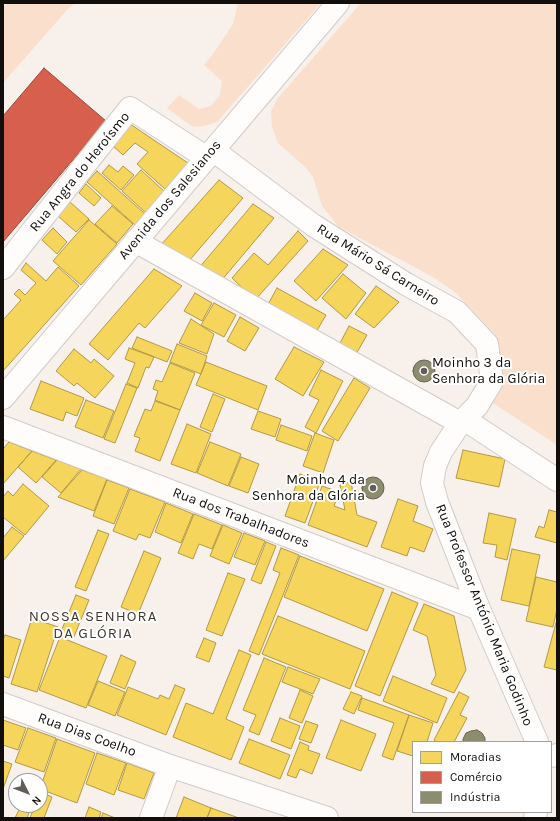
<!DOCTYPE html>
<html>
<head>
<meta charset="utf-8">
<style>
  body { margin:0 }
  #map { position:relative; width:560px; height:821px; overflow:hidden; background:#f7f0eb; font-family:Karla,sans-serif }
  canvas { display:block }
  .frame { position:absolute; inset:0; border:4px solid #120e0b; pointer-events:none }
  .legend { position:absolute; left:412px; top:741px; width:140px; height:72px; box-sizing:border-box; background:#fff; border:1px solid #a09f9d; margin:0; padding:5px 7px; list-style:none; font-size:12px; color:#120e0b }
  .legend li { display:flex; align-items:center; gap:8px; height:20px }
  .legend b { width:20px; border:1px solid #a09f9d }
  .north { position:absolute; left:8px; top:773px; width:40px; height:40px; box-sizing:border-box; background:#fff; border:1px solid #a09f9d; border-radius:50%; rotate:132deg; font-size:11px; font-weight:700; line-height:16px; text-align:center; color:#120e0b }
  .north::after { content:''; display:block; margin:auto; width:14px; height:18px; background:#625d59; clip-path:polygon(50% 0,100% 100%,50% 72%,0 100%) }
</style>
</head>
<body>
<div id="map">
<canvas width="560" height="821"></canvas>
<div class="frame"></div>
<ul class="legend">
<li><b style="height:11px;background:#f6d55c"></b>Moradias</li>
<li><b style="height:11px;background:#d6604d"></b>Comércio</li>
<li><b style="height:11px;background:#8c8c6e"></b>Indústria</li>
</ul>
<div class="north">N</div>
</div>
<script>
const ctx = document.querySelector('canvas').getContext('2d');
ctx.lineJoin = 'round';
function fillPath(path, color) { ctx.fillStyle = color; ctx.fill(path, 'evenodd'); }
const shape = rows => new Path2D(rows.map(r => 'M' + r).join(''));
function strokePath(path, color, width, dash) { ctx.strokeStyle = color; ctx.lineWidth = width; ctx.lineCap = dash ? 'butt' : 'round'; ctx.setLineDash(dash || []); ctx.stroke(path); }
function write(font, color, halo, rows, align = 'center') {
  ctx.font = font + ' Karla,sans-serif'; ctx.lineWidth = 4; ctx.setLineDash([]); ctx.textBaseline = 'middle'; ctx.strokeStyle = halo; ctx.fillStyle = color; for (const [text, x, y, turn = 0] of rows) {
    ctx.save(); ctx.translate(x, y); ctx.rotate((+turn || 0) * Math.PI / 180); ctx.textAlign = isNaN(turn) ? turn : align; if (halo) ctx.strokeText(text, 0, 0); ctx.fillText(text, 0, 0); ctx.restore();
  }
}
fillPath(shape([
  [7,3,75,3,67,10,3,83,3,8],
  [238,3,321,3,217,122,204,126,193,127,167,108,179,95,199,109,211,106,220,95,222,81,204,65,215,51,233,24],
  [361,3,557,3,557,445,493,403,482,420,499,369,499,348,495,334,456,293,433,277,339,227,322,206,313,177,305,167,278,143,272,127,271,112,277,99]
]), '#fadfcd');
const homes = shape([
  [130,124,188,163,165,189,137,164,148,152,135,143,123,155,113,146,130,124],
  [109,165,118,172,123,166,134,175,121,190,102,173,109,165],
  [141,170,165,192,146,213,122,191,141,170],
  [97,171,145,214,135,225,87,182,97,171],
  [219,180,243,198,188,262,159,247,219,180],
  [86,184,101,198,94,206,79,193,86,184],
  [70,202,89,219,76,232,58,216,70,202],
  [253,204,274,218,221,281,198,269,253,204],
  [112,206,133,224,117,243,95,224,112,206],
  [89,220,117,244,81,285,53,261,89,220],
  [53,228,67,242,57,254,42,240,53,228],
  [298,231,308,241,255,300,232,278,254,253,268,265,298,231],
  [323,249,348,265,316,301,294,281,323,249],
  [26,263,46,281,58,267,79,286,3,371,3,320,21,300,14,294,19,289,25,295,36,283,21,270,26,263],
  [154,269,182,286,145,328,139,323,108,360,89,344,154,269],
  [343,274,366,293,346,319,322,298,343,274],
  [376,286,399,302,374,328,355,314,376,286],
  [277,288,326,315,315,334,266,308,277,288],
  [195,293,212,303,202,321,184,311,195,293],
  [214,303,236,315,224,337,201,325,214,303],
  [240,317,259,328,245,351,227,341,240,317],
  [191,319,214,334,207,354,179,343,191,319],
  [349,326,367,335,355,356,338,347,349,326],
  [137,337,172,351,167,362,132,348,137,337],
  [177,344,207,356,201,374,170,362,177,344],
  [294,347,324,362,303,396,275,379,294,347],
  [129,348,154,357,149,368,146,367,138,388,127,383,135,363,125,359,129,348],
  [74,349,91,363,94,359,114,376,95,398,77,383,74,386,56,371,74,349],
  [206,362,267,386,258,410,196,385,206,362],
  [170,363,195,373,180,410,155,400,158,391,153,389,156,380,162,382,170,363],
  [321,370,343,381,316,433,305,427,319,400,309,395,321,370],
  [354,378,370,388,338,441,322,431,354,378],
  [41,381,84,398,77,416,66,412,63,421,30,409,41,381],
  [126,384,137,388,115,443,104,439,126,384],
  [213,394,225,399,212,432,200,427,213,394],
  [86,400,114,411,103,438,75,427,86,400],
  [155,401,180,410,160,461,135,451,140,438,134,436,145,409,151,411,155,401],
  [258,411,281,419,275,437,251,429,258,411],
  [187,424,211,434,196,473,171,464,187,424],
  [281,425,312,436,307,451,276,440,281,425],
  [315,433,334,440,323,473,303,466,315,433],
  [9,442,32,451,3,484,3,449,9,442],
  [210,442,241,454,228,486,197,473,210,442],
  [463,450,505,459,499,487,456,478,463,450],
  [32,451,56,460,36,483,18,467,32,451],
  [241,457,259,464,248,493,229,486,241,457],
  [57,460,81,469,61,493,42,477,57,460],
  [82,470,107,479,94,511,58,497,82,470],
  [300,474,320,482,305,523,285,516,300,474],
  [107,480,129,488,114,524,93,516,107,480],
  [351,482,357,515,377,522,367,547,308,525,322,486,339,492,334,506,345,510,340,485,351,482],
  [23,484,49,506,25,535,3,517,3,497,8,491,13,496,23,484],
  [130,489,165,502,150,538,139,534,136,540,113,531,130,489],
  [398,499,418,506,413,521,433,529,424,552,410,547,407,556,381,547,398,499],
  [166,503,193,514,181,543,155,532,166,503],
  [549,510,557,512,557,543,535,537,539,526,544,528,549,510],
  [489,513,516,519,507,560,495,557,497,545,483,543,489,513],
  [194,514,222,525,212,549,199,544,193,559,178,553,194,514],
  [223,525,242,533,229,564,210,556,223,525],
  [12,527,24,536,3,561,3,538,12,527],
  [98,530,109,534,86,591,75,587,98,530],
  [244,533,265,541,255,565,234,557,244,533],
  [266,542,276,546,261,584,251,580,266,542],
  [281,548,299,555,259,655,249,651,280,573,273,570,281,548],
  [512,549,540,555,529,606,501,600,512,549],
  [144,551,161,558,138,614,121,607,144,551],
  [300,556,384,589,367,631,284,597,300,556],
  [228,573,245,579,222,636,206,630,228,573],
  [536,577,557,582,557,609,553,627,526,621,536,577],
  [392,592,418,603,380,696,355,686,392,592],
  [76,595,89,600,73,639,60,634,76,595],
  [424,604,454,616,466,670,454,693,431,684,436,675,427,636,413,630,424,604],
  [278,616,365,651,350,689,262,654,278,616],
  [32,618,58,627,37,692,11,684,32,618],
  [556,623,557,623,557,670,544,667,556,623],
  [5,635,21,640,9,678,3,676,3,640,5,635],
  [60,637,107,656,86,708,39,690,60,637],
  [204,638,216,643,209,662,196,657,204,638],
  [239,650,251,655,226,719,244,727,231,760,173,737,186,703,213,714,239,650],
  [121,655,136,662,125,689,110,683,121,655],
  [264,658,286,667,259,735,249,731,256,715,243,710,264,658],
  [288,667,320,679,313,694,282,682,288,667],
  [393,676,447,698,437,723,383,701,393,676],
  [98,681,125,692,115,716,88,705,98,681],
  [175,685,185,689,166,735,117,715,128,687,158,699,160,695,169,699,175,685],
  [300,690,313,696,302,723,289,718,300,690],
  [351,692,362,696,354,714,343,709,351,692],
  [459,692,469,697,460,715,467,718,454,742,437,742,434,740,459,692],
  [362,698,409,715,393,760,382,756,394,723,358,710,362,698],
  [409,715,433,723,427,742,413,742,413,756,397,751,409,715],
  [280,718,300,726,291,749,271,741,280,718],
  [3,720,26,728,18,750,3,745,3,720],
  [341,720,376,734,361,771,326,758,341,720],
  [306,721,318,725,311,743,299,739,306,721],
  [28,728,56,738,44,772,15,762,28,728],
  [57,739,95,753,77,803,40,789,57,739],
  [249,739,290,755,280,779,239,763,249,739],
  [300,742,309,746,308,750,320,754,312,774,300,769,296,778,287,775,300,742],
  [97,753,126,763,114,795,86,784,97,753],
  [3,761,12,764,3,789,3,761],
  [127,763,154,773,144,799,118,790,127,763],
  [18,776,30,780,29,781,16,781,18,776],
  [40,792,52,797,44,818,30,818,35,805,40,805,40,792],
  [184,797,211,808,207,818,176,818,184,797],
  [22,805,33,805,30,812,21,809,22,805],
  [89,807,101,812,99,818,85,818,89,807],
  [211,808,239,818,207,818,211,808],
  [19,810,29,813,27,818,15,818,19,810],
  [103,813,115,818,101,818,103,813]
]);
fillPath(homes, '#f6d55c');
strokePath(homes, '#b29944', 1);
const shops = shape([
  [44,68,106,121,3,242,3,116,44,68]
]);
fillPath(shops, '#d6604d');
strokePath(shops, '#9b4739', 1);
const industry = shape([
  '413 371a11 11 0 1 1 22 0a11 11 0 1 1-22 0Z',
  '362 488a11 11 0 1 1 22 0a11 11 0 1 1-22 0Z',
  [477,730,482,733,485,738,485,742,463,742,463,739,466,733,471,731,477,730]
]);
fillPath(industry, '#8c8c6e');
strokePath(industry, '#676650', 1);
const minor = shape([
  [213,150,313,225,406,284,457,312,487,344,492,381,477,406,460,423,441,452,435,466,432,483,437,502,479,609,537,742],
  [135,241,460,423],
  [3,268,130,108,207,158],
  [3,398,338,3],
  [464,419,557,480],
  [3,427,479,609],
  [3,704,170,766,327,818],
  [551,756,557,755],
  [151,818,170,766],
  [535,818,536,812]
]);
strokePath(minor, '#d2ccc9', 24);
strokePath(minor, '#fefdfc', 22);
for (const [x, y, r, color] of [
  [424,371,4,"#625d59"],
  [373,488,4,"#625d59"]
]) { const dot = new Path2D(); dot.arc(x, y, r, 0, 2 * Math.PI); ctx.fillStyle = color; ctx.fill(dot); strokePath(dot, '#fff', 1.5); }
write('14px', '#120e0b', '#fff', [
  ["Rua Angra do Heroísmo",80,172,-51],
  ["Avenida dos Salesianos",170,200,-50],
  ["Rua Mário Sá Carneiro",378,265,32],
  ["Rua dos Trabalhadores",241,518,21],
  ["Rua Professor António Maria Godinho",484,615,68],
  ["Rua Dias Coelho",87,735,20]
]);
write('14px', '#120e0b', '#fff', [
  ["Moinho 3 da",432,363],
  ["Senhora da Glória",432,379],
  ["Moinho 4 da",365,480,"right"],
  ["Senhora da Glória",365,496,"right"]
], 'left');
ctx.letterSpacing = '1px';
write('15px', '#433932', '#fff', [
  ["NOSSA SENHORA",93,617],
  ["DA GLÓRIA",93,634]
]);
ctx.letterSpacing = '0px';
</script>
</body>
</html>
